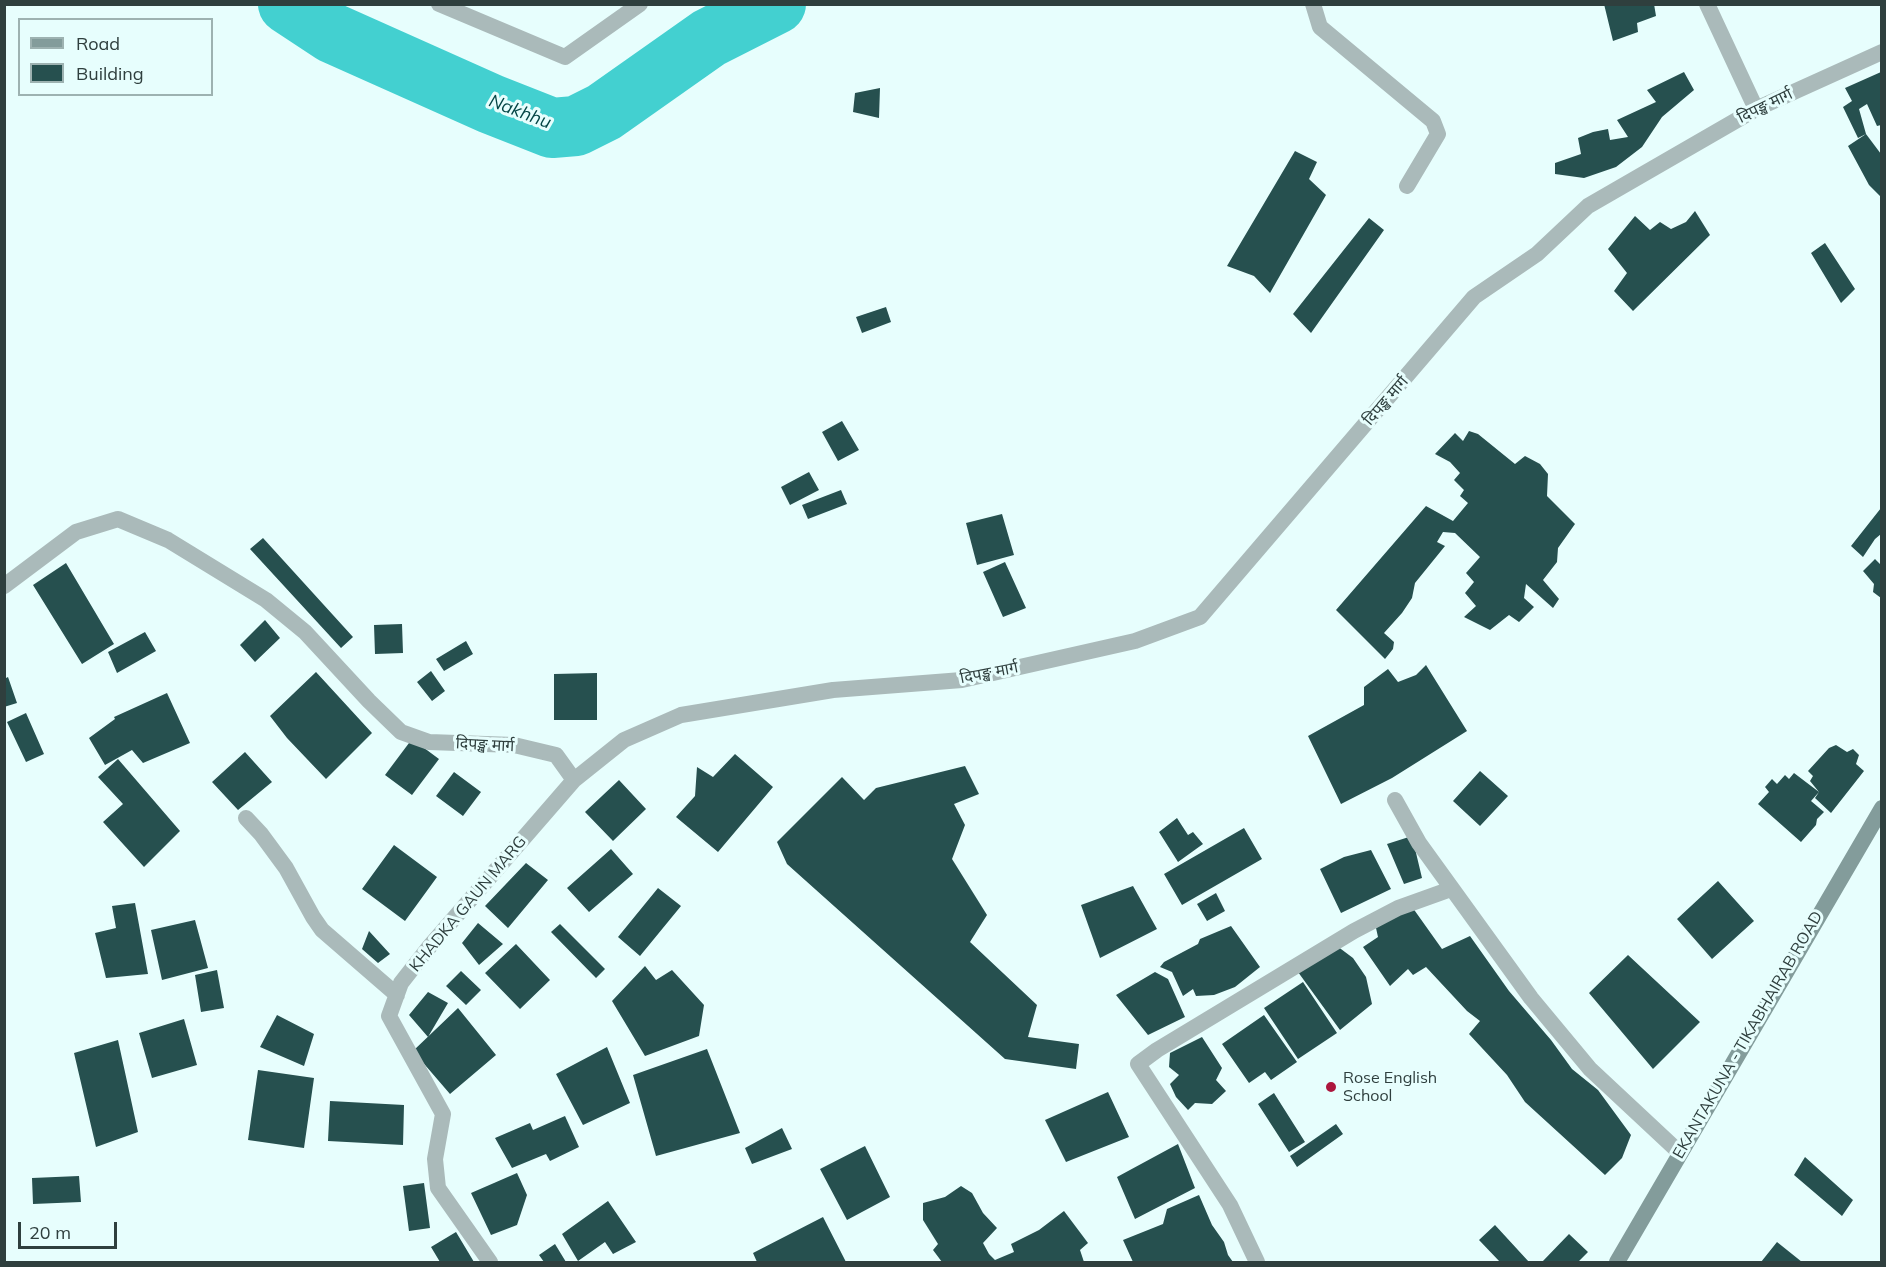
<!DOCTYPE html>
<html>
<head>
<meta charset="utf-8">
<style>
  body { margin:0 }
  #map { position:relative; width:1886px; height:1267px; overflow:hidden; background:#e7fefd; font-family:Mulish,sans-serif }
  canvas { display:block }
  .frame { position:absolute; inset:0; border:6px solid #2f3f3e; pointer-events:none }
  .legend { position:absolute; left:18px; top:18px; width:195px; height:78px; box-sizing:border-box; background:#e7fefd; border:2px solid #9db2b1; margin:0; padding:8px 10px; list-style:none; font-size:18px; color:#2f3f3e }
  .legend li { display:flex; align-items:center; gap:12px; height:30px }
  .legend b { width:30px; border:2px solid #9db2b1 }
  .scale { position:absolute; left:18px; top:1222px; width:99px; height:27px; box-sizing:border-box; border:3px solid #2f3f3e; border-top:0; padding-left:8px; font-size:18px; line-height:21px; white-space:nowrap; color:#2f3f3e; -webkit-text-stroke:4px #e7fefd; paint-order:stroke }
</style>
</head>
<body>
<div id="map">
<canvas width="1886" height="1267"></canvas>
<div class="frame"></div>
<ul class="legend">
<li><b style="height:8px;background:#839c9b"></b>Road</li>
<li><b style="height:16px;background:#26504f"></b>Building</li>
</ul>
<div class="scale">20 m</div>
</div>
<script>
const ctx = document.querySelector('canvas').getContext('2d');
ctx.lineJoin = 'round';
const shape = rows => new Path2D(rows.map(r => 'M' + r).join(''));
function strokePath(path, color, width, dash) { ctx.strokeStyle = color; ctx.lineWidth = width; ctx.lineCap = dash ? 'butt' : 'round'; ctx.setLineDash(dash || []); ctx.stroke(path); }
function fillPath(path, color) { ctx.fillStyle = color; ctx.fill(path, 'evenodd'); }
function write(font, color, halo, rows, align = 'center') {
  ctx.font = font + ' Mulish,"Noto Sans Devanagari",sans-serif'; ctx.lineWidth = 6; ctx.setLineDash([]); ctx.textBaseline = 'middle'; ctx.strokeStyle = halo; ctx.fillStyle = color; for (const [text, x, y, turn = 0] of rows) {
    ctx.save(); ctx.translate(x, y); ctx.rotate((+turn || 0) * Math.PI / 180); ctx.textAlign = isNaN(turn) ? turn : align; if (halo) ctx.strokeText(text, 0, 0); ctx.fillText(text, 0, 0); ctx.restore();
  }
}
strokePath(shape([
  [288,4,332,33,491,104,552,128,576,126,604,112,709,38,776,4]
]), '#43d0d0', 60);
fillPath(shape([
  [1604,4,1654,4,1656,16,1637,23,1638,32,1613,41],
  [1684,72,1694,90,1662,117,1642,147,1616,167,1584,178,1555,174,1555,163,1581,154,1578,138,1593,132,1608,129,1610,140,1628,137,1617,120,1656,102,1647,90],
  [1881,72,1881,125,1877,126,1867,104,1859,109,1866,134,1858,138,1843,107,1852,101,1845,88],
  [880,88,879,118,853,112,855,93],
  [1866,134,1881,154,1881,197,1869,185,1848,146],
  [1295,151,1317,162,1309,179,1326,195,1270,293,1254,276,1227,266],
  [1695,211,1710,235,1633,311,1614,291,1627,273,1608,249,1635,216,1650,230,1660,222,1671,229,1686,222],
  [1369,218,1384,230,1311,333,1293,314],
  [1825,243,1855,289,1841,303,1811,253],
  [886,307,891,322,862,333,856,317],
  [842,421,859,450,838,461,822,432],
  [1469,431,1478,434,1515,464,1525,456,1540,464,1548,474,1547,496,1575,524,1558,548,1557,562,1543,580,1559,599,1553,608,1526,584,1524,598,1534,607,1519,622,1509,615,1490,630,1464,617,1476,606,1465,593,1474,582,1466,573,1480,557,1455,533,1443,532,1437,542,1445,546,1415,583,1412,598,1402,613,1384,633,1394,642,1393,649,1385,659,1336,610,1426,506,1453,521,1468,503,1460,496,1464,490,1454,480,1460,473,1450,462,1435,454,1455,433,1463,441],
  [809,472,819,490,790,505,781,487],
  [841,490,847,504,808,519,802,505],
  [1881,508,1881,534,1875,539,1863,557,1851,546],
  [1002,514,1014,555,977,565,966,523],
  [263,538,353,637,341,648,250,549],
  [1875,559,1881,565,1881,598,1873,592,1874,584,1863,571],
  [1005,562,1026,608,1003,617,983,572],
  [66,563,114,644,82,664,33,585],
  [265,620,280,638,255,662,240,645],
  [402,624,403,653,375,654,374,625],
  [145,632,156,651,117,673,108,652],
  [466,641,473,654,444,671,436,659],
  [1426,665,1467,731,1392,778,1341,804,1308,736,1364,705,1364,687,1388,669,1398,682,1416,675],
  [431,671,445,691,432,701,417,682],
  [316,672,372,733,326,779,287,738,270,716],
  [597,673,597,720,554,720,554,674],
  [8,677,17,703,4,707,4,679],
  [167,693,190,743,143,763,132,750,105,765,89,738,115,719,114,717],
  [26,713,44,754,26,762,7,722],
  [412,739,439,759,412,795,385,775],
  [1836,745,1847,752,1853,749,1859,755,1856,764,1864,771,1831,813,1815,798,1819,792,1811,801,1824,812,1817,819,1816,825,1801,842,1758,804,1769,792,1765,787,1772,779,1777,784,1785,775,1789,779,1794,773,1819,792,1810,781,1813,776,1808,771,1829,748],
  [245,752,272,782,238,810,212,782],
  [735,754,773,787,718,852,676,817,695,796,697,767,713,777],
  [118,759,180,831,144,867,103,822,123,804,98,777],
  [965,766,979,794,954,804,965,825,952,859,987,915,970,942,1037,1005,1028,1037,1079,1044,1076,1069,1005,1059,787,864,777,842,842,777,864,800,876,788],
  [1480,771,1508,796,1480,826,1453,801],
  [454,772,481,792,463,816,436,796],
  [619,780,646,809,613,841,585,812],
  [1177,818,1188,835,1193,832,1203,844,1178,862,1159,832],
  [1244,828,1262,859,1182,905,1164,874],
  [1412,836,1422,878,1404,884,1387,844],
  [394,845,437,877,405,921,362,889],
  [611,849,633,874,589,912,567,888],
  [1371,850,1391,889,1341,913,1320,869,1344,857],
  [526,863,548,880,508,928,485,906],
  [1718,881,1754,921,1712,959,1677,919],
  [1133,886,1157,929,1100,958,1081,905],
  [658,888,681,906,640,956,618,937],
  [1216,893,1225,911,1207,921,1197,904],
  [135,903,148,974,106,978,95,933,116,928,112,906],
  [1410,904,1442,949,1470,936,1509,991,1551,1040,1572,1069,1598,1090,1631,1135,1622,1158,1605,1175,1525,1102,1507,1075,1469,1034,1480,1021,1467,1011,1426,967,1413,975,1408,969,1390,986,1363,947,1378,937,1376,928],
  [195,920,208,968,162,980,151,930],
  [478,923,503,944,479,965,462,943],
  [560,924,605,969,596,978,551,932],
  [1231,926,1260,967,1235,987,1214,995,1196,996,1193,989,1183,996,1172,972,1160,967,1164,962,1198,944,1200,939],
  [369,931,390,954,378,963,362,949],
  [516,944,550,980,520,1009,485,973],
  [1337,946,1353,958,1366,977,1372,1004,1340,1030,1298,972],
  [1628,955,1700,1022,1653,1069,1589,993],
  [645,966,656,980,672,970,704,1005,699,1036,645,1056,612,1001],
  [217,970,224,1008,201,1012,195,975],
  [461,971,481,990,466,1005,446,986],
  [1155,972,1168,979,1185,1017,1148,1035,1116,995],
  [1303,982,1337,1033,1298,1059,1264,1008],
  [428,992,448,1003,428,1037,409,1015],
  [458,1008,496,1055,450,1094,413,1051],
  [277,1015,314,1034,304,1066,260,1047],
  [1264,1015,1297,1062,1271,1080,1265,1072,1249,1083,1222,1044],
  [184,1019,197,1065,152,1078,139,1033],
  [1202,1037,1222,1068,1216,1080,1226,1091,1212,1104,1195,1103,1188,1110,1176,1097,1170,1084,1179,1075,1169,1067,1170,1053],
  [118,1040,138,1132,96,1147,74,1053],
  [607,1047,630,1103,583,1125,556,1074],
  [707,1049,740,1133,656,1156,633,1075],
  [258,1070,314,1078,304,1148,248,1140],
  [1108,1092,1129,1137,1066,1162,1045,1120],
  [1274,1093,1305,1142,1289,1152,1258,1104],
  [330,1101,404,1105,403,1145,328,1141],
  [565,1116,579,1147,550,1161,546,1154,512,1168,495,1138,530,1123,533,1130],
  [1336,1124,1343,1134,1297,1167,1290,1156],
  [782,1128,792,1149,752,1164,745,1148],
  [1178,1144,1195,1188,1135,1219,1117,1177],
  [865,1146,890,1197,847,1220,820,1169],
  [1805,1157,1853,1200,1842,1216,1794,1175],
  [517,1173,527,1195,517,1225,491,1235,471,1193],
  [79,1176,81,1202,33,1204,32,1178],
  [424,1183,430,1228,409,1231,403,1186],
  [961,1186,972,1193,983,1213,997,1228,983,1243,989,1254,995,1260,1014,1252,1011,1244,1039,1230,1064,1211,1088,1243,1080,1250,1084,1262,942,1262,933,1250,938,1244,923,1220,923,1203,945,1197],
  [1199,1195,1212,1225,1224,1242,1228,1255,1233,1262,1133,1262,1123,1240,1163,1224,1167,1209],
  [608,1201,636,1242,613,1254,605,1242,578,1261,562,1234],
  [823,1217,846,1262,757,1262,753,1253],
  [1495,1225,1529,1262,1500,1262,1479,1240],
  [456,1232,474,1262,440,1262,431,1247],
  [1569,1234,1588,1252,1578,1262,1542,1262],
  [1777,1242,1802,1262,1761,1262],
  [555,1244,566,1262,544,1262,539,1255]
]), '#26504f');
strokePath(shape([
  [1313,4,1320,27,1433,121,1438,134,1407,186],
  [1707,4,1756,109]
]), '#aababa', 16);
strokePath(shape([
  [4,586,76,532,118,519,168,540,266,600,305,632,369,701,401,732,429,742,514,745,556,755,574,780,624,740,681,715,833,690,962,680,1135,641,1200,617,1474,297,1537,254,1588,206,1756,109,1882,52],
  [1395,800,1419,843,1531,998,1590,1069,1680,1153],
  [246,818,261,834,286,868,313,917,322,930,397,995],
  [490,1262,438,1188,435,1159,443,1114,389,1016,401,983,430,946,574,780],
  [1257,1262,1230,1205,1138,1064,1157,1050,1354,931,1398,908,1451,889]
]), '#aababa', 16);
strokePath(shape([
  [439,4,565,57,640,4]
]), '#aababa', 16);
strokePath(shape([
  [1617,1262,1882,808]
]), '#839c9b', 16);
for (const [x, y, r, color] of [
  [1331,1087,6,"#ac163d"]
]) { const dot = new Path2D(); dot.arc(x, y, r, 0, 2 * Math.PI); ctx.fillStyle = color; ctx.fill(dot); strokePath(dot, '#e7fefd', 2); }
write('16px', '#2f3f3e', '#e7fefd', [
  ["दिपङ्ख मार्ग",1765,106,-26],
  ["दिपङ्ख मार्ग",1386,401,-49],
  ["दिपङ्ख मार्ग",989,673,-11],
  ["दिपङ्ख मार्ग",485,745,3],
  ["KHADKA GAUN MARG",468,904,-50],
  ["EKANTAKUNA - TIKABHAIRAB ROAD",1748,1035,-60]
]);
write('16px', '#2f3f3e', '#e7fefd', [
  ["Rose English",1343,1078],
  ["School",1343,1096]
], 'left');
write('italic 18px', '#054646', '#e7fefd', [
  ["Nakhhu",520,112,21]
]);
</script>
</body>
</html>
